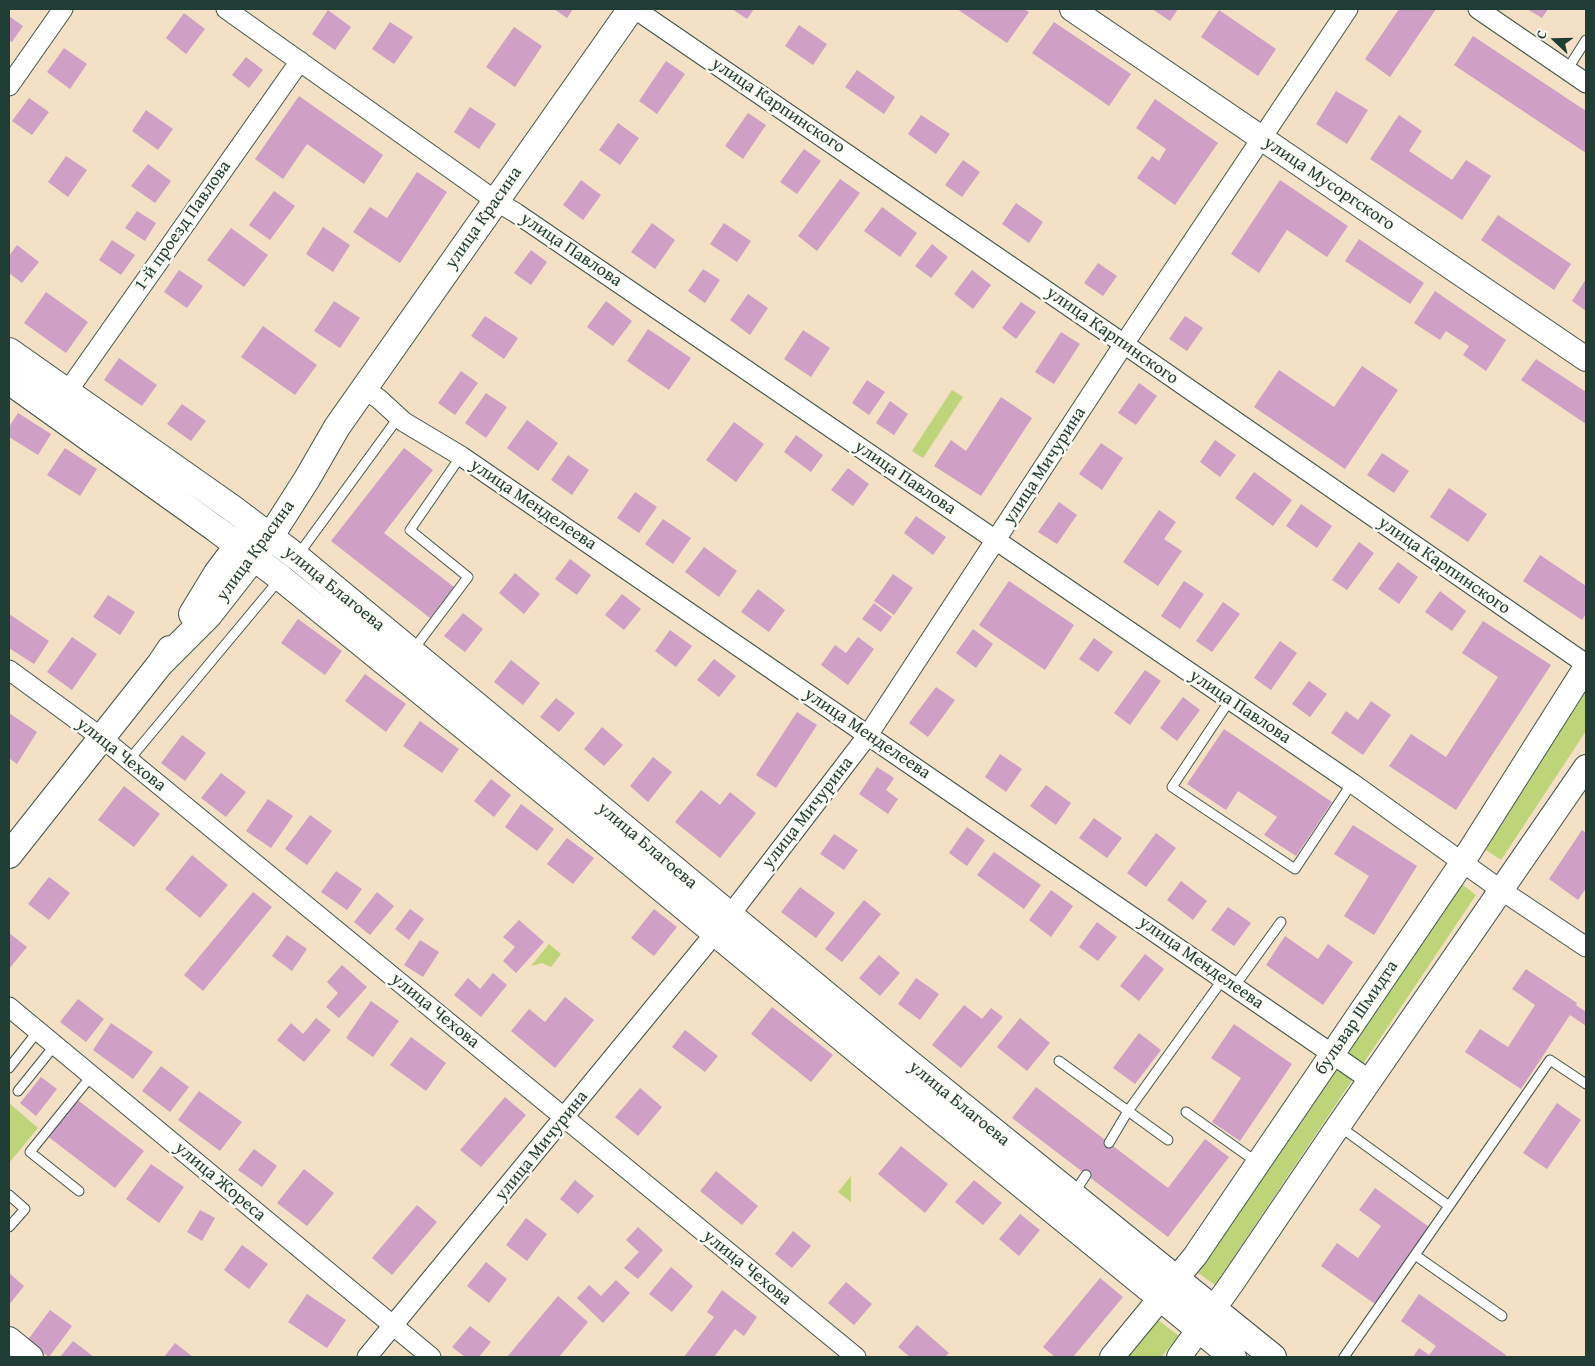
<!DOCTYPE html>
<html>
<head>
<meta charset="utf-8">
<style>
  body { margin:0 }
  #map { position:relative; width:1595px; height:1366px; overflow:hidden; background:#f3e0c5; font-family:"Gentium Book Plus",serif }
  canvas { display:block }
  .frame { position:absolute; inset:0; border:10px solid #1f3d34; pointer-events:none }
  .north { position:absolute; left:1530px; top:15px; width:50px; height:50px; -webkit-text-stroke:4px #fdfcf7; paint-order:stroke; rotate:291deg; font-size:14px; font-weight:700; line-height:20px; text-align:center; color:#1f3d34 }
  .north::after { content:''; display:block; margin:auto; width:18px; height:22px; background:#1f3d34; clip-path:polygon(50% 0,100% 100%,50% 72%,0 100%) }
</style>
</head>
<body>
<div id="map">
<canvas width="1595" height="1366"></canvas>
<div class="frame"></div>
<div class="north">С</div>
</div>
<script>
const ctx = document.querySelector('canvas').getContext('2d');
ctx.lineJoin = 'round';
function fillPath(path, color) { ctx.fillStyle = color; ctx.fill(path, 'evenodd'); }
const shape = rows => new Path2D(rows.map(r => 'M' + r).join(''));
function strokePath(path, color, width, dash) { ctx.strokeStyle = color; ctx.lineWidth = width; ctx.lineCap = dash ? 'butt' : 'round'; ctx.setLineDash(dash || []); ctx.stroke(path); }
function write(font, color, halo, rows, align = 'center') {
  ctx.font = font + ' "Gentium Book Plus",serif'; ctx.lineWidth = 5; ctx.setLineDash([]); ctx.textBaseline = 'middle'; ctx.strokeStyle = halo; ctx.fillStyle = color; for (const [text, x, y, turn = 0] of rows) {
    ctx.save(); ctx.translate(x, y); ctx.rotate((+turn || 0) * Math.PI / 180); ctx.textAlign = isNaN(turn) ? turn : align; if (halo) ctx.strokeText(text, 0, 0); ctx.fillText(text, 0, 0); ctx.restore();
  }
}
fillPath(shape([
  [952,390,963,397,923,458,912,451],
  [1586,684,1586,731,1501,860,1480,846],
  [1458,881,1476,895,1215,1285,1197,1272],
  [549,944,561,954,551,967,542,963,531,966],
  [9,1103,38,1128,9,1163],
  [851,1176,851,1202,838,1192],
  [1158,1320,1179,1336,1161,1357,1127,1357]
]), '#bdd479');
fillPath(shape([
  [554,9,573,9,567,18],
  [732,9,754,9,747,19],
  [957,9,1024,9,1029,12,1007,43],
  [1152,9,1178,9,1170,21],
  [1399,9,1436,9,1390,77,1365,59],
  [1527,9,1548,9,1542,18],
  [328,10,351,27,335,50,312,34],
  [1219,10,1276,49,1258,76,1201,37],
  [184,13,205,29,186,54,166,38],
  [9,16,23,26,12,42,9,40],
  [390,22,413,37,394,64,372,49],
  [1054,22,1131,74,1109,106,1032,53],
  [799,25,827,44,813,65,785,46],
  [514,27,542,46,515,87,486,67],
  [1473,36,1586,111,1586,153,1454,65],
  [64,48,87,64,70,89,47,72],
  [246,57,263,70,249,88,232,75],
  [666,61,685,74,657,114,639,101],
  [857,70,895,97,884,114,845,87],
  [1336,91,1368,110,1347,144,1316,124],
  [299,96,383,155,364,184,307,144,283,179,255,159],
  [29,98,49,112,32,135,12,121],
  [1155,99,1218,143,1175,205,1137,178,1152,156,1159,161,1166,149,1136,128],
  [470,107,496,124,479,149,454,132],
  [146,110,173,129,158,150,132,131],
  [748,113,766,125,743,159,725,146],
  [921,115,950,134,936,154,908,134],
  [1399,115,1422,131,1409,151,1452,180,1466,160,1491,176,1462,220,1370,159],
  [618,123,639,138,620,165,599,150],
  [804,149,821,161,797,194,780,182],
  [66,156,87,170,68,197,48,182],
  [963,160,980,172,962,197,945,185],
  [148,164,171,181,155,203,131,186],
  [417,172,447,192,400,263,353,232,370,207,387,218],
  [840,179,860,193,817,251,798,236],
  [581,180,601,195,583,220,563,205],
  [1280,180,1348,226,1327,257,1287,230,1259,273,1231,254],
  [274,191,295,206,270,240,249,225],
  [1016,203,1043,222,1029,243,1002,224],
  [882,207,917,233,900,257,864,231],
  [137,211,156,223,145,241,125,228],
  [1498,215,1571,264,1554,290,1481,240],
  [652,223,675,240,655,269,631,252],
  [724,223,751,241,737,262,710,244],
  [323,227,350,245,333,272,306,254],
  [231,228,268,255,244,287,207,260],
  [1359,239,1424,283,1410,304,1345,261],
  [112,240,135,255,121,275,99,260],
  [932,244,948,257,931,278,915,266],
  [17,245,39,262,22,283,9,273,9,256],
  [531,250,547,262,531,285,514,273],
  [1098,263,1117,276,1103,296,1084,283],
  [703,269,720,280,705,303,688,291],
  [179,270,203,286,187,308,164,292],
  [972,270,991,285,973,309,954,294],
  [1586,279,1586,311,1572,301],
  [1435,291,1506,340,1486,371,1463,355,1469,346,1446,331,1440,340,1414,323],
  [46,292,88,322,66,353,24,323],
  [748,294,768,308,750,335,730,320],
  [334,301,360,318,340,348,314,331],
  [606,301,632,321,613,346,587,327],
  [1021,302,1036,312,1016,339,1002,328],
  [485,316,518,338,504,359,471,336],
  [1185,316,1203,328,1187,351,1169,339],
  [263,326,317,365,295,395,241,357],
  [648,329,691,358,669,390,627,361],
  [803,330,830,348,811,377,784,359],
  [1061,332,1080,344,1054,384,1035,372],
  [119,358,157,385,142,406,104,380],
  [1536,359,1586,392,1586,424,1521,380],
  [1362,366,1398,390,1345,469,1254,407,1279,370,1334,407],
  [461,371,478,383,455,415,438,403],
  [867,380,885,392,869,415,852,403],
  [1139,383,1157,396,1136,425,1118,413],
  [486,393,507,407,486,438,465,423],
  [1001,397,1032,418,981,496,934,466,951,440,966,451],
  [890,401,908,414,894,435,876,423],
  [182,404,206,421,191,441,167,424],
  [18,413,51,434,38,455,9,437,9,427],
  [527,420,558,443,538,471,507,448],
  [734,422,764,444,736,482,706,460],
  [796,435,823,455,811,472,784,452],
  [1215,440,1236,455,1220,477,1200,462],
  [1101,443,1123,458,1102,490,1079,474],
  [65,448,97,469,80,496,47,475],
  [404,448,433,470,384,533,454,587,430,618,331,541],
  [1382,453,1409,471,1394,493,1367,475],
  [568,455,589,470,572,495,551,480],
  [848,468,869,484,853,506,831,490],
  [1254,472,1292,500,1273,526,1235,498],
  [1449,488,1487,514,1468,542,1430,517],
  [635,492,657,507,639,533,617,518],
  [1059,502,1077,515,1057,544,1038,532],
  [1301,504,1332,526,1317,548,1286,526],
  [1159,510,1176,522,1164,539,1182,551,1158,586,1123,562],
  [916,516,946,537,933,555,904,533],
  [663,519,691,538,673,564,645,544],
  [1359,542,1374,553,1347,590,1332,580],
  [704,547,737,571,719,597,685,572],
  [1540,555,1586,586,1586,614,1582,620,1523,581],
  [570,559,591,575,577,595,555,579],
  [1398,562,1418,577,1399,604,1378,589],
  [515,573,540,594,524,614,499,593],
  [893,574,913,588,894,615,874,601],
  [1009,581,1074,625,1045,670,979,625],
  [1184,581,1204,594,1180,629,1161,616],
  [758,589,785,610,769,632,741,612],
  [1440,591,1466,611,1452,631,1425,612],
  [622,594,641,609,624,630,605,615],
  [108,595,135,612,120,635,93,617],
  [1223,602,1240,614,1212,652,1196,641],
  [874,603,892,617,881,632,862,619],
  [463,613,483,629,465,652,444,636],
  [9,614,49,641,34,664,9,648],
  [298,619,342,651,325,675,281,643],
  [1483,621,1551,665,1456,810,1389,766,1411,734,1446,757,1498,677,1462,653],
  [973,629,993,644,976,668,956,653],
  [670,630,692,646,676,667,655,651],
  [72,637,97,654,72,690,47,672],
  [858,637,874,649,848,685,821,665,835,645,846,653],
  [1094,638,1113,652,1098,672,1079,659],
  [1280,641,1297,653,1271,690,1254,678],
  [714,659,736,676,719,697,697,680],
  [511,660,540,683,523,705,494,682],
  [1145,670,1161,681,1130,725,1114,713],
  [365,674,406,704,386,732,345,701],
  [1309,681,1327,694,1310,717,1292,704],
  [936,687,955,700,928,737,909,723],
  [1183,697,1200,710,1177,741,1160,728],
  [556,698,575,713,559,732,540,717],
  [1371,701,1391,715,1363,755,1331,733,1346,711,1358,720],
  [797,712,817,725,776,788,756,775],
  [9,713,37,732,17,764,9,758],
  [420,721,459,749,442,773,403,746],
  [602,727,623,745,604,766,584,749],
  [1224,729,1332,802,1296,856,1264,835,1277,817,1238,791,1226,810,1187,784],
  [182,735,206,753,185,781,161,763],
  [1000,754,1022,769,1006,792,985,777],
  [653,757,672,772,648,802,630,786],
  [877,767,894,778,886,790,898,799,888,814,859,794],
  [221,773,246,792,226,817,201,798],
  [491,779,511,795,494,817,474,801],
  [1046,785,1071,803,1056,825,1030,806],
  [124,786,160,814,134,847,98,820],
  [701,790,720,805,730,792,756,813,720,858,675,822],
  [268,799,293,816,271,848,246,831],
  [521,804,554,829,537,851,505,827],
  [310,815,332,831,307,865,285,849],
  [1094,818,1122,838,1107,858,1079,838],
  [1353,825,1417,866,1374,935,1344,916,1369,876,1334,854],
  [967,827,985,840,967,866,949,853],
  [1582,830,1586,833,1586,888,1578,900,1549,879],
  [1156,833,1176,848,1146,887,1127,873],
  [834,834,858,850,844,870,820,854],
  [567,838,594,858,573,884,547,864],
  [994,852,1041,885,1024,909,977,875],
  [192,855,228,885,200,918,165,889],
  [336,871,362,889,347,910,321,892],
  [49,877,70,893,49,920,28,904],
  [1181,881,1207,901,1193,920,1167,900],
  [800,887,835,913,816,938,781,912],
  [1051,890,1073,906,1051,937,1029,920],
  [253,892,272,907,203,991,184,975],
  [377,892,394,906,370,935,354,922],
  [864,900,881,914,842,962,825,949],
  [1228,907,1251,923,1234,946,1211,930],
  [410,909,424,919,409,940,395,929],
  [654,909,677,927,654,956,631,938],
  [519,920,544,942,516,973,503,961,515,947,503,937],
  [1097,922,1117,937,1098,961,1079,947],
  [9,933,27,947,9,969],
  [287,935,307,949,292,971,272,956],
  [1285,936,1318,959,1328,944,1353,962,1323,1005,1266,965],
  [420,940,439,952,423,977,404,965],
  [1145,954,1164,969,1139,1001,1120,986],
  [879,955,900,973,880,996,859,978],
  [342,965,367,987,339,1018,326,1007,338,993,327,982],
  [1526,969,1577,1003,1576,1005,1586,1012,1586,1026,1570,1015,1521,1089,1465,1052,1480,1029,1508,1047,1535,1005,1512,989],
  [493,973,507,985,481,1017,454,995,468,978,480,989],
  [916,978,939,994,920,1020,898,1004],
  [565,997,594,1020,555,1068,511,1031,529,1009,545,1022],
  [78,999,104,1019,86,1042,60,1022],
  [371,1001,399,1021,373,1057,346,1038],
  [964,1005,982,1019,991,1008,1003,1017,961,1068,932,1045],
  [772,1007,833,1055,811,1082,751,1034],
  [316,1018,331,1030,304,1062,277,1040,291,1023,303,1034],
  [1020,1018,1050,1043,1027,1071,997,1047],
  [111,1023,153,1052,133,1079,93,1050],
  [1234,1024,1292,1064,1240,1141,1212,1122,1241,1078,1211,1058],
  [685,1030,718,1056,705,1072,672,1047],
  [1139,1033,1161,1050,1135,1084,1113,1068],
  [411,1037,446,1063,426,1091,390,1065],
  [161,1066,189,1087,170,1112,142,1091],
  [41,1077,57,1089,36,1116,20,1103],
  [1036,1087,1168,1188,1205,1139,1229,1157,1168,1237,1012,1118],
  [640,1088,662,1107,638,1136,615,1117],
  [199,1091,242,1122,220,1151,178,1120],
  [505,1097,526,1115,481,1167,460,1150],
  [75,1098,144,1151,115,1188,46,1135],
  [1557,1103,1581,1120,1547,1169,1523,1153],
  [901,1146,948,1184,925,1213,878,1174],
  [254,1149,277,1166,262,1187,238,1170],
  [151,1164,184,1187,159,1223,126,1199],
  [304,1169,334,1193,307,1226,277,1203],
  [716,1171,758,1206,742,1225,700,1191],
  [575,1180,594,1196,578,1214,560,1199],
  [974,1180,1002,1203,983,1225,955,1202],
  [1375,1188,1429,1227,1375,1304,1321,1266,1337,1243,1358,1258,1381,1226,1359,1210],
  [417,1205,437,1222,392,1275,372,1258],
  [200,1210,215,1218,202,1241,187,1232],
  [1020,1214,1040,1230,1019,1256,999,1239],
  [526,1218,547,1234,527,1261,506,1245],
  [638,1227,663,1250,638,1279,624,1268,639,1252,626,1240],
  [793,1231,811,1246,792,1268,775,1254],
  [242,1245,268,1264,249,1289,224,1270],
  [486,1262,507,1279,489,1303,467,1286],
  [671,1267,693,1286,672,1312,649,1294],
  [9,1273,24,1286,9,1305],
  [1100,1278,1123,1297,1073,1357,1055,1357,1043,1347],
  [616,1280,630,1293,603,1323,577,1298,589,1285,601,1296],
  [846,1282,872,1304,854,1325,828,1303],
  [722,1290,757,1317,744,1336,735,1329,714,1357,684,1357,714,1317,707,1312],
  [307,1294,346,1320,327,1348,288,1322],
  [1419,1294,1506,1355,1504,1357,1413,1357,1419,1348,1429,1355,1436,1346,1401,1321],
  [558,1296,588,1322,559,1357,507,1357],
  [50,1310,72,1326,49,1357,27,1341],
  [917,1325,949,1353,945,1357,910,1357,898,1347],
  [470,1326,491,1342,479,1357,465,1357,452,1347],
  [73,1341,94,1357,60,1357],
  [175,1343,193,1357,164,1357]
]), '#cf9fc5');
const service = shape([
  [1567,70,1586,40],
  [298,555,398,418],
  [413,650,468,577,410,530,461,456],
  [1230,700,1172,787,1295,869,1352,783],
  [129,760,279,580],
  [1234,987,1281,922],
  [1059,1061,1168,1140],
  [9,1068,38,1031],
  [18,1091,55,1045],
  [1186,1112,1258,1163],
  [1339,1126,1449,1206,1550,1060,1586,1084],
  [1109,1143,1128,1111,1223,979],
  [79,1191,30,1152,92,1075],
  [1074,1193,1086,1175],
  [9,1195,25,1209,9,1227],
  [1415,1255,1502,1316],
  [1344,1357,1449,1206]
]);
const minor = shape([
  [226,9,496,201,516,213,1352,783,1501,890,1586,947],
  [635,9,1124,344,1586,664],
  [1478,9,1586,83],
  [9,86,63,9],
  [364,389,379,399,404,422,461,456,1370,1080],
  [67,392,300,61],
  [9,670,102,738,856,1357],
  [730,915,868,735,1124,344,1348,9],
  [9,1007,431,1357],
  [367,1357,715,933]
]);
const tertiary = shape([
  [1072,9,1586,359],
  [9,1339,31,1357],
  [1112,1357,1195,1256,1462,863,1586,667],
  [1179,1357,1232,1283,1339,1125,1586,767]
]);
const secondary = shape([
  [9,351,232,508,297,557,892,1049,1273,1357],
  [9,381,216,529,281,578,574,816,877,1067,1233,1357],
  [192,614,217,573,247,533],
  [160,664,209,615,270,537,307,479,337,427,631,9],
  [9,855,160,664,170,649]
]);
strokePath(service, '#3f554a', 11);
strokePath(minor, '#3f554a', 21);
strokePath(tertiary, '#3f554a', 26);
strokePath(secondary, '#3f554a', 28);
strokePath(service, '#fff', 9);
strokePath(minor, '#fff', 19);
strokePath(tertiary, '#fff', 24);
strokePath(secondary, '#fff', 26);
write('18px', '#1f3d34', '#fdfcf7', [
  ["улица Карпинского",778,106,34],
  ["улица Мусоргского",1329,184,34],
  ["улица Красина",484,218,-55],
  ["1-й проезд Павлова",183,226,-55],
  ["улица Павлова",571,250,34],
  ["улица Карпинского",1112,336,35],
  ["улица Мичурина",1045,466,-57],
  ["улица Павлова",905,478,34],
  ["улица Менделеева",533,505,34],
  ["улица Красина",256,551,-54],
  ["улица Карпинского",1444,566,35],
  ["улица Благоева",334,589,39],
  ["улица Павлова",1240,707,34],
  ["улица Менделеева",867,734,34],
  ["улица Чехова",121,755,38],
  ["улица Мичурина",808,813,-52],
  ["улица Благоева",647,846,40],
  ["улица Менделеева",1201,963,35],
  ["улица Чехова",435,1011,39],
  ["бульвар Шмидта",1357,1018,-56],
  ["улица Благоева",959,1104,39],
  ["улица Мичурина",542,1146,-51],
  ["улица Жореса",220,1182,40],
  ["улица Чехова",747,1268,39]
]);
</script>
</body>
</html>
